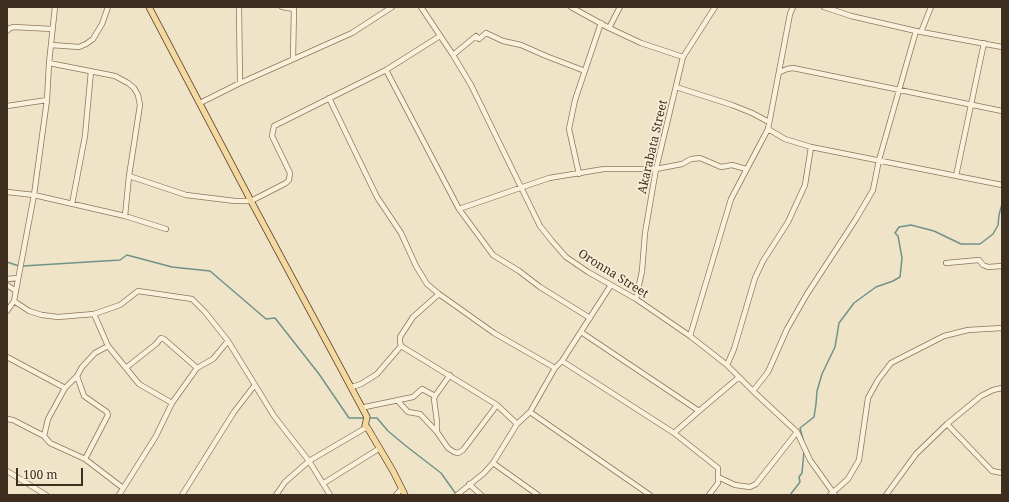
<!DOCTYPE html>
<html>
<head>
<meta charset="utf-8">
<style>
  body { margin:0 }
  #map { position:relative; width:1009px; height:502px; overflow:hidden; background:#f0e4c8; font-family:"Noto Serif",serif }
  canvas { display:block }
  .frame { position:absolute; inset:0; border:8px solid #3d2e20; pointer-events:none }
  .scale { position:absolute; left:16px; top:468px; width:67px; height:18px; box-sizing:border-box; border:2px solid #3d2e20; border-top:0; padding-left:5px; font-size:12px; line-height:14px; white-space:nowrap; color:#3d2e20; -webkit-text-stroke:3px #f7eed8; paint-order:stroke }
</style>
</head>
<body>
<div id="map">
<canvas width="1009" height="502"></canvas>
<div class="frame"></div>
<div class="scale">100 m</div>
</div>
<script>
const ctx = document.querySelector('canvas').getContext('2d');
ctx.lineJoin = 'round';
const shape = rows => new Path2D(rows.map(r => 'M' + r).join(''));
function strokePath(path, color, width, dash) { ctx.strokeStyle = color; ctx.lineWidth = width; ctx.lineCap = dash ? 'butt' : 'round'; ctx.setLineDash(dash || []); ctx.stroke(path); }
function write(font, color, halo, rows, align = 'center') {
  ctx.font = font + ' "Noto Serif",serif'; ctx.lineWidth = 3.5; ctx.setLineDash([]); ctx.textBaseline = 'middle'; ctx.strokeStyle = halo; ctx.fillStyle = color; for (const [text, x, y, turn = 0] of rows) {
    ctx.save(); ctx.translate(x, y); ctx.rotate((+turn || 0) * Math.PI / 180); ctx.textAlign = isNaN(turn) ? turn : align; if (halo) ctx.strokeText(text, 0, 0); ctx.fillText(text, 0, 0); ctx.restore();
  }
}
strokePath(shape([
  [7,262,19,266],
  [23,266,120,260,127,255,172,267,210,271,266,319,275,318,319,374,349,418,365,418],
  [369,418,377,418,388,431,406,446,441,473,456,494],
  [804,443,800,428,814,417,816,404,817,391,822,374,835,347,839,323,854,303,876,287,893,281,900,277,902,258,898,236,895,233,899,227,911,225,934,231,961,244,980,244,993,234,998,225,999,215,1002,204],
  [790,495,800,482,799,477,802,473,804,451]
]), '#6f938a', 1.5);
const minor = shape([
  [239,7,240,83],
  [282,7,294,9],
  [421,7,453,55,471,85,540,226,552,241,566,257,588,272,636,299,690,336,727,365,753,391,797,432,810,460,835,495],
  [571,7,609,28,641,43,683,57],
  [824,7,851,16,916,31,1002,47],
  [609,28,620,7],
  [7,31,10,28,14,27,52,29],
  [921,32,931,7],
  [51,45,79,47,86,44,93,39,102,24,108,7],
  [453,55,476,36,479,39,486,33,503,41,521,45,546,56,585,71],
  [293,59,294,7],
  [49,63,115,76,128,83,134,88,138,95,140,105,129,176,125,216],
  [386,70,459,209,493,255,519,271,540,287,590,318],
  [780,72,787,69,793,68,1002,111],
  [676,87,732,105,752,113,769,122],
  [329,98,377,197,401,233,416,266,427,284,439,294,494,333,555,368],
  [200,103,240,83,352,33,392,7],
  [7,106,47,100],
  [768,129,785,139,811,147,1002,185],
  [579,174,569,129,575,100,601,23],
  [129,176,186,195,235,201,251,201,286,183,289,180,290,173,272,136,274,126,386,70,440,36],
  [956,176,984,43],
  [7,192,34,195,125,216,166,229],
  [72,204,85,136,91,71],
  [459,209,549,178,604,169,656,169,682,164,691,159,700,158,721,167,732,165,746,169],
  [946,263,979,260,983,265,988,267,1002,266],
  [7,279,18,278],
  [7,285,16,291],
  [439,294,413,317,400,337,400,342,401,346,497,405,517,424],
  [636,299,642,271,645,233,656,169,683,57,715,7],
  [14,301,29,311,42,315,58,317,94,314,120,305,138,291,192,299,205,312,228,341,274,416,309,461,330,495],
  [7,311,14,301,34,195,47,100,49,63,55,7],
  [94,314,108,346],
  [581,332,699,411],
  [690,336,731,199,768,129,790,14,793,7],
  [7,357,65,388,77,376,82,367,95,353,108,346,139,384,172,403],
  [562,361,674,433,718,468,718,483,709,495],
  [727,365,734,349,755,278,763,261,788,222,805,185,811,147],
  [127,367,156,344,161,338,164,339,197,368],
  [77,376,84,396,107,412,108,415,85,459],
  [352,387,361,384,377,374,401,346],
  [753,391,768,372,787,329,807,294,856,219,873,190,879,160,916,31],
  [435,396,434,399,437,422,437,432],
  [397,400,408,412,420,414,437,432,448,448,454,452,458,453,463,450,497,405],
  [363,410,365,407,413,397,422,389,435,396,450,375],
  [530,412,650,495],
  [7,419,13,420,44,436,50,443,85,459,123,488],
  [947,424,992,471,1002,473],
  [674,433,699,411,738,378],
  [44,436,48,419,65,388],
  [493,463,538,495],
  [7,471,46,495],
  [718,477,735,485,750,487,756,484,797,432],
  [324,483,380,448],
  [469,484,481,495],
  [119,495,156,436,172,403,197,368,213,359,228,341],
  [182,495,234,412,254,386],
  [276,495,285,482,309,461,367,427],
  [396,495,402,488],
  [457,495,484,473,493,463,517,424,530,412,555,368,562,361,611,285],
  [830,495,848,479,859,460,868,398,878,380,891,363,944,336,968,330,1002,328],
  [886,495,916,454,947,424,981,396,993,390,1002,388]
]);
const major = shape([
  [149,7,251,201,367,417,365,426,367,427,393,471,405,495]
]);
strokePath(minor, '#8d765c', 6);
strokePath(major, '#5b4430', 7);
strokePath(minor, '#faf1dc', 4.5);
strokePath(major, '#f3d9a0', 5.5);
write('12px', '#3d2e20', '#f7eed8', [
  ["Akarabata Street",653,147,-77],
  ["Oronna Street",613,274,32]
]);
</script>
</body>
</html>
